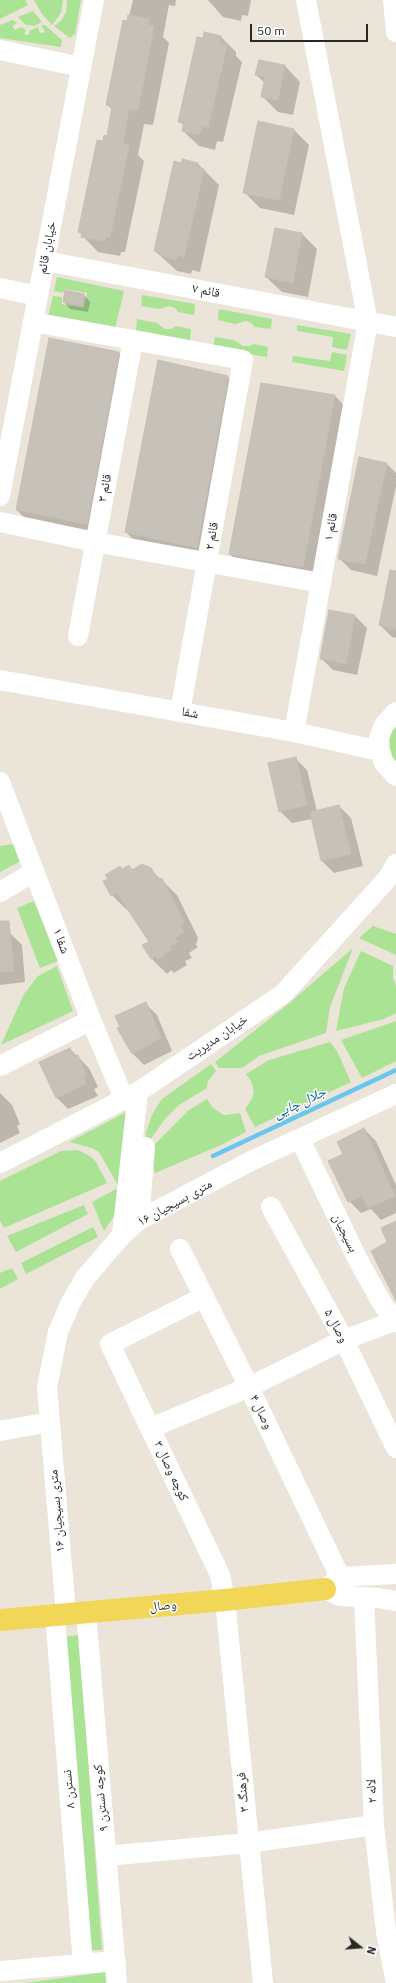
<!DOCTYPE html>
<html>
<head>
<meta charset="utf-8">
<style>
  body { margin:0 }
  #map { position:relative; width:396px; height:1983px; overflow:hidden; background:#ebe4d9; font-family:"IBM Plex Sans",sans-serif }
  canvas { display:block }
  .north { position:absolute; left:340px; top:1927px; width:40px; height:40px; -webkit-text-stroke:3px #fff; paint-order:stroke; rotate:107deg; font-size:11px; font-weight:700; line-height:16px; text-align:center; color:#282828 }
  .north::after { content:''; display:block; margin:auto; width:14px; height:18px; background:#282828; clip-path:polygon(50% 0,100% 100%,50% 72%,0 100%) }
  .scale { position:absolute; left:250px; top:24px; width:118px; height:18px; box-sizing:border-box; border:2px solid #282828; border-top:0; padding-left:5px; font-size:12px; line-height:14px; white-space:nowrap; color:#282828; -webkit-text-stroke:3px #fff; paint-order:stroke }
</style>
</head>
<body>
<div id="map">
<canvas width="396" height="1983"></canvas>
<div class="north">N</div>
<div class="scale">50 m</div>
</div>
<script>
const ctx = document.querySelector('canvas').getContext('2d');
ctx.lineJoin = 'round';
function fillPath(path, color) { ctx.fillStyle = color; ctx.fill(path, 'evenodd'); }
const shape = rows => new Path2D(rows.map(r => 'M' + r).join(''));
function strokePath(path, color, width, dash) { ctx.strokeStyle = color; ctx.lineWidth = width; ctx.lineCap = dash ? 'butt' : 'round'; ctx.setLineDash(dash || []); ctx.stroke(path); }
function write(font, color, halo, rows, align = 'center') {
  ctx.font = font + ' "IBM Plex Sans","Noto Naskh Arabic",sans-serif'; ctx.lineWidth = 3; ctx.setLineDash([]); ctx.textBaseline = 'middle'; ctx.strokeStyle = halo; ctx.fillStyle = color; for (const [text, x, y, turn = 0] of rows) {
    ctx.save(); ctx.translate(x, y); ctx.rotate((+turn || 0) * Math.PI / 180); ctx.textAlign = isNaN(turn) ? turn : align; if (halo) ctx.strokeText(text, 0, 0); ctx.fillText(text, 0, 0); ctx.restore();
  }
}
fillPath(shape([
  [0,0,25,0,28,5,0,19],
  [34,0,63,0,61,13,52,25,42,14],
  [67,0,81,0,75,34,70,38,54,26,61,21,66,12],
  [33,11,42,22,34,26,26,25,18,17],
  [13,20,17,23,12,26,15,30,21,27,26,30,24,34,29,35,29,31,38,27,40,33,45,32,41,25,45,25,62,40,61,47,0,38,0,25],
  [57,277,124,291,115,329,48,316,53,296,62,297,62,304,84,308,87,293,65,289,63,293,54,291],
  [142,295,195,304,194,315,178,312,175,308,169,306,159,309,141,306],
  [219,309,272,319,271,329,255,327,251,323,246,321,235,324,218,320],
  [137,319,157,323,165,329,171,329,176,326,191,329,190,340,136,330],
  [297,325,351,334,347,350,332,347,333,337,297,331],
  [215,337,234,340,243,346,249,346,254,344,268,347,267,357,213,348],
  [332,352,347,355,344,371,292,362,293,356,330,361],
  [396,715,396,771,389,763,387,725],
  [14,844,21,861,0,872,0,846],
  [34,901,58,961,40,968,17,908],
  [373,926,396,934,396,955,359,938],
  [353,948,330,1007,326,1033,259,1056,242,1068,219,1068,215,1062,287,1005],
  [361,951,393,966,393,979,396,986,396,1013,384,1019,336,1031,344,988],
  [57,966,73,1011,1,1045,24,994,38,976],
  [396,1021,396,1061,362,1078,341,1040],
  [330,1042,337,1051,351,1082,255,1127,245,1109,252,1099,254,1091,251,1081,246,1074,269,1060],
  [211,1064,216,1071,208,1081,207,1088,179,1105,165,1119,147,1144,146,1132,153,1113,162,1099],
  [207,1099,213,1108,224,1115,240,1113,246,1132,221,1145,155,1173,149,1150,189,1110],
  [132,1109,120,1189,99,1152,92,1148,69,1142],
  [78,1150,90,1156,96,1162,107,1183,4,1228,0,1221,0,1181,61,1151],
  [116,1189,119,1193,116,1213,104,1231,92,1202],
  [84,1205,88,1214,16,1252,7,1236],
  [93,1227,98,1237,26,1274,21,1263],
  [12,1268,18,1279,0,1289,0,1273],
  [79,1635,102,1950,87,1950,64,1637],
  [105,1972,106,1983,26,1983]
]), '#abe395');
fillPath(shape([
  [133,0,176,0,175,6,169,5,163,37,169,43,153,125,144,124,138,155,144,161,125,252,121,252,120,256,98,252,79,232,104,142,108,137,113,110,107,105],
  [208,0,251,0,248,16,242,15,241,21,223,17],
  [205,33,221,37,236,52,236,56,242,62,223,142,217,141,215,150,199,146,183,131,184,126,179,121],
  [285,66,300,82,293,115,278,112,263,97,265,83,256,75],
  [294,130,309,145,294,215,260,208,244,192],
  [182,164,198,164,219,185,200,272,192,270,191,274,177,271,155,251],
  [276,229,302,234,317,249,308,297,282,292,266,277],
  [84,295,90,302,88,312,70,309,64,302],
  [119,353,131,365,99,536,29,522,17,510],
  [159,362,228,377,240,389,209,559,138,544,126,532],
  [262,384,335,396,347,408,314,579,242,566,230,554],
  [386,463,396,473,396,486,377,576,351,570,339,558],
  [396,580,396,638,392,637,380,625],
  [330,611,355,616,367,628,357,675,333,670,321,658],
  [295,758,307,770,317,811,339,806,351,818,363,866,334,873,322,861,312,819,292,823,280,811],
  [129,866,133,870,150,869,177,895,198,938,196,945,198,947,189,953,192,958,185,961,187,965,174,973,171,970,167,974,151,958,150,942,129,910,127,910,112,895,122,870],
  [10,933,22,945,25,982,0,985,0,934],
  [145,1003,157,1015,172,1051,144,1065,132,1053],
  [70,1049,89,1068,98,1087,94,1089,98,1096,68,1109,56,1097],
  [0,1093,12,1105,20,1124,17,1126,20,1133,0,1143],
  [364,1129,376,1141,396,1185,396,1213,381,1220,371,1209,361,1213,349,1201,344,1154]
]), '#0003');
strokePath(shape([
  [213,1156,396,1070]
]), '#6ac5ef', 4.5);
const building = shape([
  [128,15,149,19,148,25,154,26,138,110,129,109,123,143,129,145,110,237,106,237,105,241,81,237,82,233,78,232,97,140,103,141,104,135,107,136,112,106,106,105,123,20,127,21,128,15],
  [204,32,221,36,220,44,227,45,208,128,202,126,199,135,182,131,184,123,178,122,197,37,203,38,204,32],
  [259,60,285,65,278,100,261,97,265,77,255,75,259,60],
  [258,121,294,129,279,200,243,193,258,121],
  [182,159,198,163,197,167,204,169,184,257,177,255,176,260,161,256,161,252,154,251,174,161,181,163,182,159],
  [275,228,302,233,293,283,265,277,275,228],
  [65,290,84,294,82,306,63,302,65,290],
  [49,338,119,352,87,524,16,510,49,338],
  [158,360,228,376,197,548,125,532,158,360],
  [261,383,335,395,303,567,229,554,261,383],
  [359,457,387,463,365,564,338,559,359,457],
  [390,570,396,571,396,629,379,625,390,570],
  [329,610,355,615,346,664,320,659,329,610],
  [296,757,307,805,279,812,268,763,296,757],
  [339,805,351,854,321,861,310,812,339,805],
  [142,864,151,868,158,880,162,878,184,922,181,928,184,931,175,938,178,942,170,946,172,949,158,959,155,956,151,959,142,945,149,942,117,893,111,896,103,881,108,879,105,875,120,866,122,869,129,865,132,870,142,864],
  [0,921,9,921,14,971,0,972,0,921],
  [146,1002,161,1038,132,1054,117,1028,120,1027,115,1016,146,1002],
  [70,1048,74,1056,78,1055,86,1075,83,1076,86,1084,56,1098,39,1062,70,1048],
  [364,1128,395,1196,368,1208,362,1196,348,1202,328,1161,343,1154,337,1142,364,1128],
  [396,1221,396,1301,371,1251,387,1242,381,1228,396,1221]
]);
fillPath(building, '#c6c1b9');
strokePath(building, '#c6c0b3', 1);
strokePath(shape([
  [393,0,396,32],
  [0,50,81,67],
  [45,261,396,327],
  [0,288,38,296],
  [33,322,243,360,180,712],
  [0,496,94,0],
  [0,522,95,542,321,583],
  [78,636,133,340],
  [0,680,294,732,380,751],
  [396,712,384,725,379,738,380,751,384,763,396,776],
  [294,732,368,322,306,0],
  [0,782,91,1020,124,1099],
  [0,892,34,872],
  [0,1066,91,1020],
  [300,1139,358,1260,383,1305,396,1322],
  [0,1163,138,1092,283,994,388,878,396,864],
  [271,1207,344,1340,396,1448],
  [139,1220,145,1147],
  [122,1235,138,1092],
  [180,1249,249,1387,340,1577],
  [204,1297,110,1344,220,1575,225,1600,263,1983],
  [151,1428,249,1387,344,1340,394,1321],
  [0,1431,50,1422],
  [396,1574,340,1577,325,1589,340,1596,378,1598,396,1601],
  [364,1597,374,1825,386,1932,396,1983],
  [86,1612,117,1983],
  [66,1614,47,1387,58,1332,71,1302,85,1278,122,1235,139,1220,251,1161,396,1094],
  [55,1615,83,1964],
  [106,1856,248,1843,374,1825],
  [0,1971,116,1961]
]), '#fff', 20);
strokePath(shape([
  [0,1620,225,1600,325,1589]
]), '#f1d658', 22);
write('13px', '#282828', '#fff', [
  ["خیابان قائم",47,248,-79],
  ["قائم ۷",206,291,11],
  ["قائم ۳",105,488,-79],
  ["قائم ۱",331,527,-80],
  ["قائم ۲",212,536,-80],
  ["شفا",190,713,10],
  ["شفا ۱",61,941,69],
  ["خیابان مدیریت",217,1038,-34],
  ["۱۶ متری بسیجیان",175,1203,-29],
  ["بسیجیان",345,1233,64],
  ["وصال ۵",336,1326,62],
  ["وصال ۴",261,1412,64],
  ["کوچه وصال ۳",171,1471,65],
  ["۱۶ متری بسیجیان",57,1511,-95],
  ["وصال",163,1606,-5],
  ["نسترن ۸",69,1789,-95],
  ["لاله ۲",372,1791,-93],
  ["فرهنگ ۳",243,1792,-95],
  ["کوچه نسترن ۹",101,1798,-95]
]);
write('italic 14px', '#0c6098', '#fff', [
  ["جلال چایی",300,1103,-25]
]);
</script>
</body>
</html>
